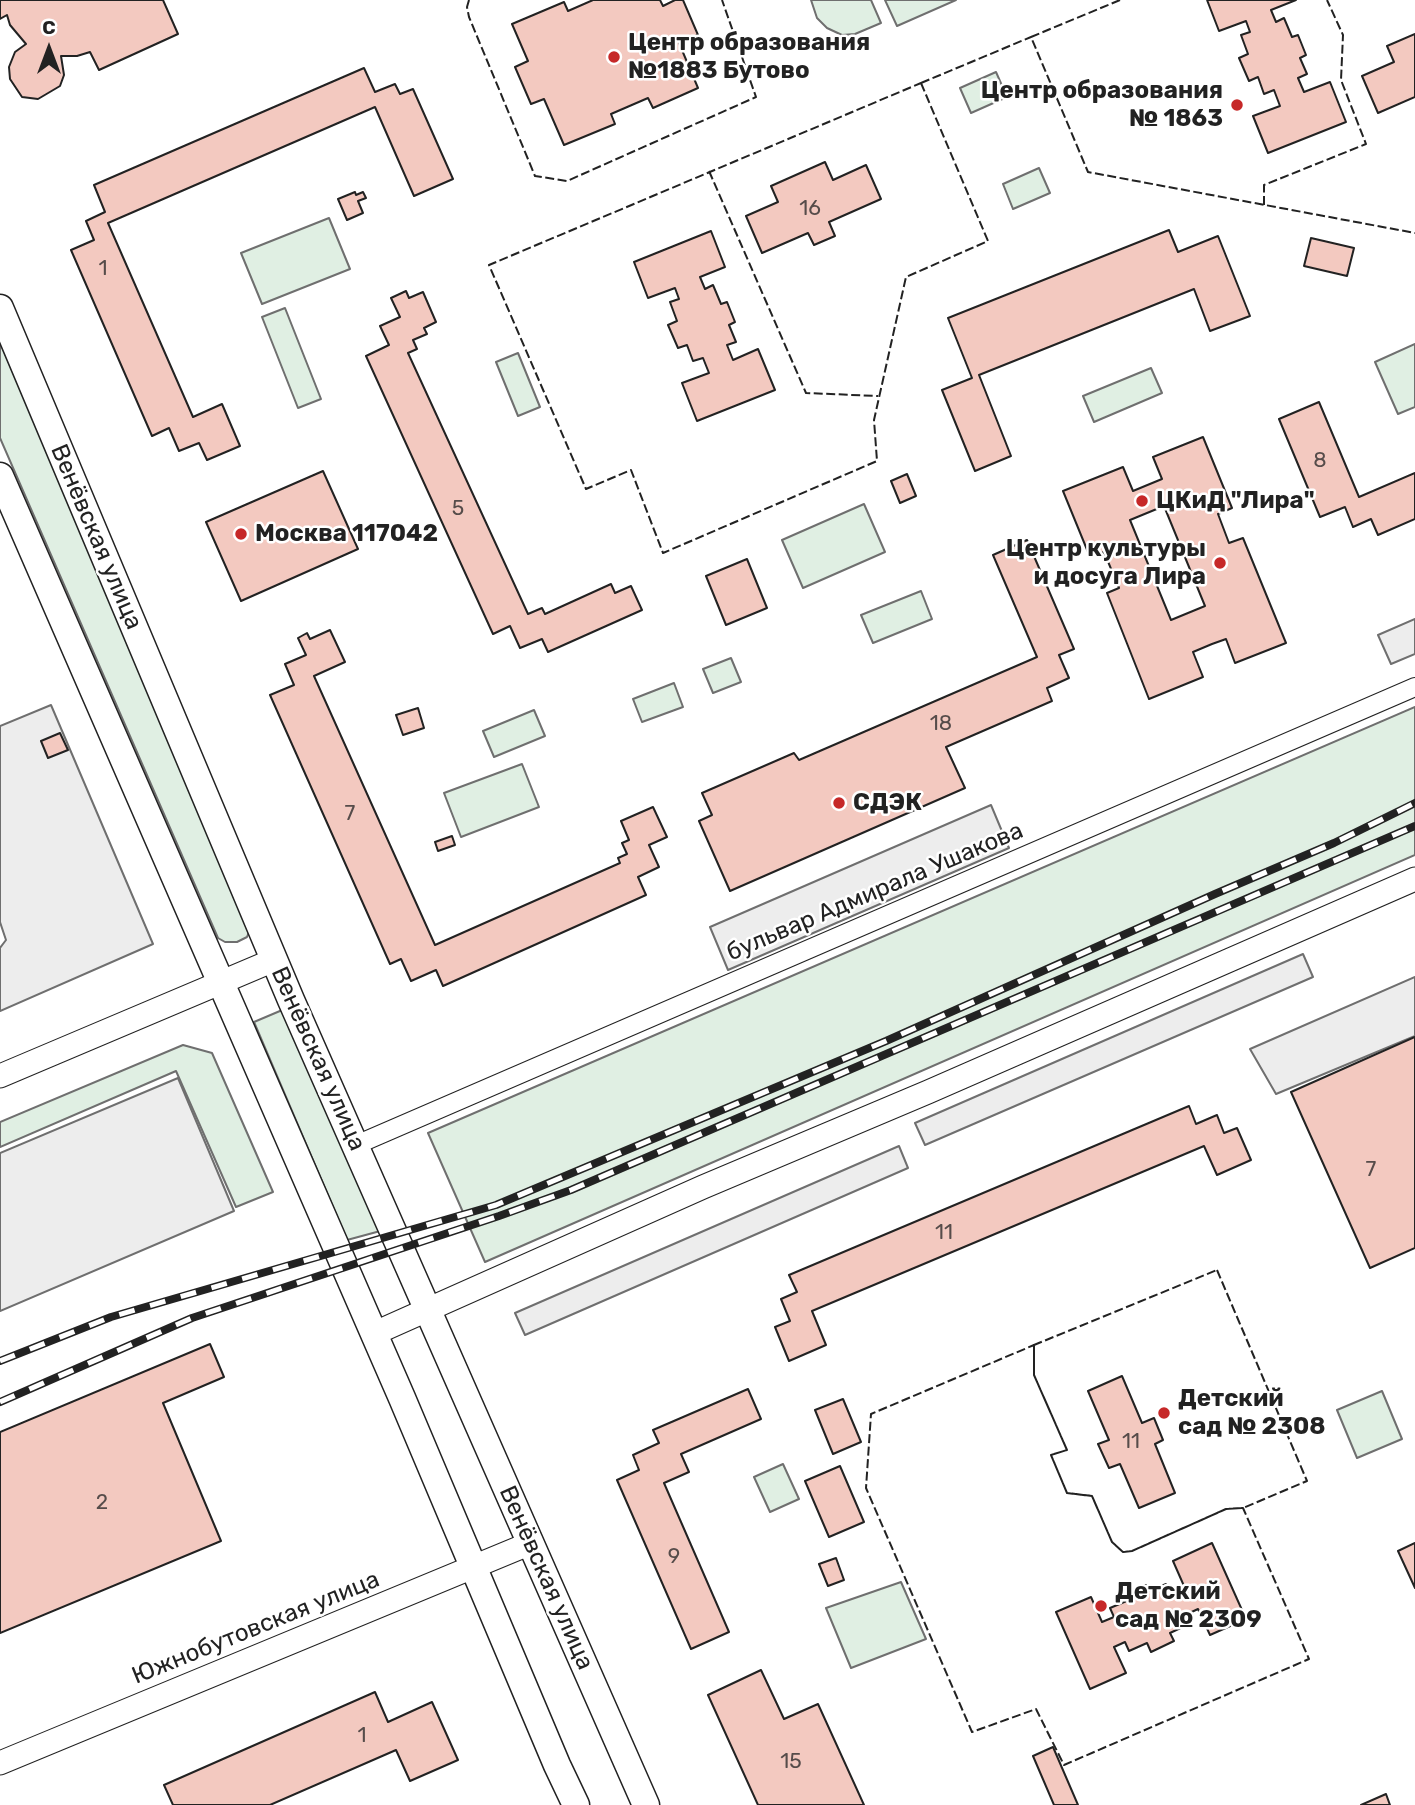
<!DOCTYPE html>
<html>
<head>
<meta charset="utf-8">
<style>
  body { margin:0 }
  #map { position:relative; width:1415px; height:1805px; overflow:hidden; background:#fff; font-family:Rubik,sans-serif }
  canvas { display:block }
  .north { position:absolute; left:14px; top:14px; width:70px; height:70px; -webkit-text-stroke:5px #fff; paint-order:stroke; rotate:0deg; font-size:19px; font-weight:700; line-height:28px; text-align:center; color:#222 }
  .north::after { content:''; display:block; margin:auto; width:24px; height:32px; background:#222; clip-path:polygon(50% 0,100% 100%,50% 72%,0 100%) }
</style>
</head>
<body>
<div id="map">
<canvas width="1415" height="1805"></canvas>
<div class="north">С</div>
</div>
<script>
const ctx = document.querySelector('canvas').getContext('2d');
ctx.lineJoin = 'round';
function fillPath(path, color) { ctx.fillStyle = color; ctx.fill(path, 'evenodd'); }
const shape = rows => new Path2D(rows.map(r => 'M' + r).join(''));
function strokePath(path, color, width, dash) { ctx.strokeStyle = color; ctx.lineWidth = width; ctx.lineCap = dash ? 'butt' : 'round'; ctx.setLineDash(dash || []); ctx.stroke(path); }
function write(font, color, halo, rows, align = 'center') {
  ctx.font = font + ' Rubik,sans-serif'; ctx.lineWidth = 5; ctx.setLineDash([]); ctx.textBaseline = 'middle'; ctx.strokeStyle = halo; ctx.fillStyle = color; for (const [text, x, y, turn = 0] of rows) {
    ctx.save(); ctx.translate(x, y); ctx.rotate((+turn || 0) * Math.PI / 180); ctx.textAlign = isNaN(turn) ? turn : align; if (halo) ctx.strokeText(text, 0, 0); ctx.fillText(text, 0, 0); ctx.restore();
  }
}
const green = shape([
  [811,0,871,0,881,23,855,34,842,35,827,28,817,18,811,0],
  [885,0,956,0,897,26,885,0],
  [996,72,1007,97,971,113,960,88,996,72],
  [1039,168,1050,193,1013,209,1003,184,1039,168],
  [329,218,350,269,262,304,241,253,329,218],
  [285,308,321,399,298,408,262,317,285,308],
  [0,342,251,926,247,937,237,942,225,942,218,938,0,438,0,342],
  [1415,344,1415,407,1398,414,1375,362,1415,344],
  [518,353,540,407,518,416,496,362,518,353],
  [1151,368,1162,393,1094,422,1083,396,1151,368],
  [864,504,885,552,803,588,782,540,864,504],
  [921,591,932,619,873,643,861,615,921,591],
  [731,658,741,682,713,693,703,669,731,658],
  [674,683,683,707,642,722,633,699,674,683],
  [1415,707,1415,855,485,1262,428,1133,1415,707],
  [534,710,545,736,494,757,483,731,534,710],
  [522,764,539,807,461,837,444,793,522,764],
  [287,1008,384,1230,347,1240,254,1022,287,1008],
  [183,1045,212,1053,273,1192,236,1207,176,1071,0,1147,0,1122,183,1045],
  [1382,1391,1402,1439,1357,1458,1337,1410,1382,1391],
  [783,1464,799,1499,770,1512,754,1477,783,1464],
  [901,1582,926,1639,851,1668,826,1608,901,1582]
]);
fillPath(green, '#e0efe3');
strokePath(green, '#6f6f6f', 2);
const parking = shape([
  [1415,619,1415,654,1391,664,1378,635,1415,619],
  [51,705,153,944,0,1011,0,948,6,940,0,922,0,726,51,705],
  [991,805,1009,848,728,970,710,927,991,805],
  [1303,954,1313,977,925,1145,915,1123,1303,954],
  [1415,977,1415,1036,1276,1094,1250,1049,1415,977],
  [178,1078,234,1211,0,1311,0,1153,178,1078],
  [899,1146,908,1168,525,1335,515,1313,899,1146]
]);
fillPath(parking, '#ededed');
strokePath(parking, '#6f6f6f', 2);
const building = shape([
  [0,0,163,0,178,34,99,70,90,52,77,56,61,56,64,75,60,86,38,99,22,97,10,79,9,67,15,52,26,44,10,25,7,15,0,19,0,0],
  [593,0,660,0,663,6,675,0,683,0,698,35,679,43,698,88,653,108,648,98,611,114,615,124,564,145,544,99,531,104,515,67,528,61,512,24,564,2,568,11,593,0],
  [1207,0,1296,0,1271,10,1276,22,1284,18,1292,37,1298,35,1306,55,1300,58,1307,74,1298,78,1304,92,1330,82,1346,122,1268,153,1253,116,1280,106,1274,90,1264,94,1258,77,1249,81,1239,58,1248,54,1241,35,1250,32,1246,21,1219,31,1207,0],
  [1415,34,1415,97,1378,113,1362,76,1394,62,1387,46,1415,34],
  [364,68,375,92,395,84,400,94,413,89,453,179,414,196,375,107,108,223,193,417,222,404,240,446,207,460,199,443,179,451,169,428,152,436,71,250,94,240,86,221,105,212,94,185,364,68],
  [825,162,833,180,866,165,881,199,829,222,835,236,814,245,808,233,762,253,746,216,778,202,771,186,825,162],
  [355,192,356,195,363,192,366,198,358,201,363,213,347,220,338,199,355,192],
  [1169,230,1178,252,1218,236,1250,316,1210,331,1194,289,979,375,1011,456,975,471,942,390,972,378,948,318,1169,230],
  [711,231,725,267,700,277,705,289,713,285,721,304,727,302,735,322,729,325,736,342,727,345,733,360,758,349,775,390,697,421,682,383,709,373,703,358,693,361,687,345,678,348,668,325,677,321,670,302,679,299,675,288,648,298,634,262,711,231],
  [1311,238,1354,248,1347,276,1304,266,1311,238],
  [406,291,409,298,423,292,436,322,424,328,427,334,413,340,417,349,408,353,528,614,542,608,545,614,611,584,615,593,631,586,642,610,548,652,542,639,520,648,510,626,493,634,366,356,389,345,380,326,400,317,391,298,406,291],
  [1319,402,1359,497,1415,473,1415,519,1378,535,1371,519,1353,527,1345,507,1320,517,1279,419,1319,402],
  [1203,437,1232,508,1218,514,1229,543,1243,538,1286,643,1235,663,1226,639,1212,644,1193,652,1203,677,1149,699,1107,593,1119,588,1104,552,1090,557,1063,491,1123,467,1133,491,1145,486,1162,479,1153,457,1203,437],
  [1164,506,1205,606,1171,620,1130,520,1164,506],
  [323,471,358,549,241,601,206,522,323,471],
  [907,474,916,496,900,503,891,481,907,474],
  [1027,540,1074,649,1059,655,1069,678,1047,688,1052,701,946,747,965,788,730,891,699,821,712,815,702,793,794,753,799,760,1037,657,993,555,1027,540],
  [747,559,767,608,726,625,706,576,747,559],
  [330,630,345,662,314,676,435,945,620,863,618,858,627,854,622,843,629,840,621,821,653,807,667,837,649,845,659,867,638,877,646,895,443,986,436,970,411,981,401,959,390,964,270,695,294,685,285,664,306,655,298,638,307,633,310,639,330,630],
  [418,708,424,728,403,735,396,715,418,708],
  [60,733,68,750,48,758,41,741,60,733],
  [452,836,455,845,438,851,435,842,452,836],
  [1415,1037,1415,1248,1370,1268,1291,1092,1415,1037],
  [1189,1106,1196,1124,1217,1115,1224,1133,1237,1128,1251,1160,1217,1175,1204,1146,812,1311,826,1345,789,1361,775,1327,790,1321,781,1299,797,1292,789,1275,1189,1106],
  [210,1344,224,1377,163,1403,221,1541,0,1633,0,1432,210,1344],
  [1122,1376,1142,1423,1154,1418,1163,1440,1155,1444,1175,1493,1139,1508,1120,1464,1109,1468,1098,1444,1109,1440,1088,1391,1122,1376],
  [748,1389,761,1419,681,1454,689,1472,664,1483,729,1632,691,1649,617,1480,639,1470,633,1455,659,1443,653,1430,748,1389],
  [843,1399,861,1442,833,1454,815,1410,843,1399],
  [840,1466,864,1522,829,1537,805,1481,840,1466],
  [1212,1543,1246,1619,1210,1635,1198,1609,1183,1616,1187,1625,1170,1633,1174,1641,1151,1652,1147,1643,1129,1651,1125,1642,1114,1647,1126,1673,1090,1689,1056,1612,1091,1597,1102,1622,1114,1617,1110,1608,1129,1600,1127,1594,1146,1585,1149,1591,1166,1584,1170,1592,1184,1586,1173,1561,1212,1543],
  [1415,1543,1415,1588,1398,1551,1415,1543],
  [836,1558,844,1580,828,1586,819,1564,836,1558],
  [761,1670,784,1719,818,1704,864,1805,758,1805,708,1695,761,1670],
  [375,1692,388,1722,432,1702,458,1760,410,1781,396,1750,270,1805,173,1805,164,1785,375,1692],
  [1053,1747,1078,1805,1054,1805,1033,1756,1053,1747],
  [1386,1794,1390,1805,1361,1805,1386,1794]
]);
fillPath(building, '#f3c9c0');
strokePath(building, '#222', 2);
const minor = shape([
  [356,1145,1415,687]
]);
const tertiary = shape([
  [0,1076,274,960],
  [373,1334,703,1187,928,1092,1415,879],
  [0,1763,531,1543]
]);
const secondary = shape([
  [0,308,291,1000,646,1805],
  [0,476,402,1398,557,1765,576,1805]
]);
strokePath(minor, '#222', 20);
strokePath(tertiary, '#222', 25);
strokePath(secondary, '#222', 29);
strokePath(minor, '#fff', 18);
strokePath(tertiary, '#fff', 23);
strokePath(secondary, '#fff', 26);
const rail = shape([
  [0,1361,111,1317,496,1205,886,1041,1215,894,1334,843,1415,803],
  [0,1402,192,1318,499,1216,571,1190,1415,826]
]);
strokePath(rail, '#222', 8);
strokePath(rail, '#fff', 5, [16]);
strokePath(shape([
  [469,0,467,7,469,17,535,176,567,181,756,97,722,0],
  [1120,0,1031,37,1088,172,1415,233],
  [921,83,988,241,906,277,874,420,877,461,663,553,631,470,586,489,489,265,921,83],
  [921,83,1031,37],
  [709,171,806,393,878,396],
  [1264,205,1264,185,1366,144,1341,80,1343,35,1327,0],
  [1217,1270,1307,1481,1243,1508,1226,1509,1132,1551,1123,1552,1112,1542,1092,1496,1067,1493,1051,1455,1067,1450,1034,1375,1034,1345,1217,1270],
  [1034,1345,1034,1375,1067,1450,1051,1455,1067,1493,1092,1496,1112,1542,1123,1552,1132,1551,1226,1509,1243,1508,1309,1659,1064,1765,1036,1709,972,1732,866,1488,871,1414,1034,1345]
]), '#222', 2, [9, 3.5]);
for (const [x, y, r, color] of [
  [614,57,7,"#c62828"],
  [1237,105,7,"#c62828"],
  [1142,501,7,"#c62828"],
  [241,534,7,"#c62828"],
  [1220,563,7,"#c62828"],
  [839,803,7,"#c62828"],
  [1164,1413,7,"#c62828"],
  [1101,1606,7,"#c62828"]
]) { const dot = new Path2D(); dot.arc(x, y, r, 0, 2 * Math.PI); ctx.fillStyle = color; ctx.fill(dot); strokePath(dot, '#fff', 2.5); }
write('21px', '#564c4a', null, [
  ["16",810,209],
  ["1",103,269],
  ["8",1320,461],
  ["5",458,509],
  ["18",941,724],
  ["7",350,814],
  ["7",1371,1170],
  ["11",944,1233],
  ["11",1131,1442],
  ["2",102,1503],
  ["9",674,1557],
  ["1",362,1736],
  ["15",791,1762]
]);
write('bold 24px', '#222', '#fff', [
  ["Центр образования",628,43],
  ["№1883 Бутово",628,71],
  ["Центр образования",1223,91,"right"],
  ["№ 1863",1223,119,"right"],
  ["ЦКиД \"Лира\"",1156,501],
  ["Москва 117042",255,534],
  ["Центр культуры",1206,549,"right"],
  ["и досуга Лира",1206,577,"right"],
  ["СДЭК",853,803],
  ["Детский",1178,1399],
  ["сад № 2308",1178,1427],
  ["Детский",1115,1592],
  ["сад № 2309",1115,1620]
], 'left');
write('24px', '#222', '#fff', [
  ["Венёвская улица",96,537,67],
  ["бульвар Адмирала Ушакова",875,892,-23],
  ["Венёвская улица",318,1059,66],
  ["Венёвская улица",546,1578,66],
  ["Южнобутовская улица",256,1628,-22]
]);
</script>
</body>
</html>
